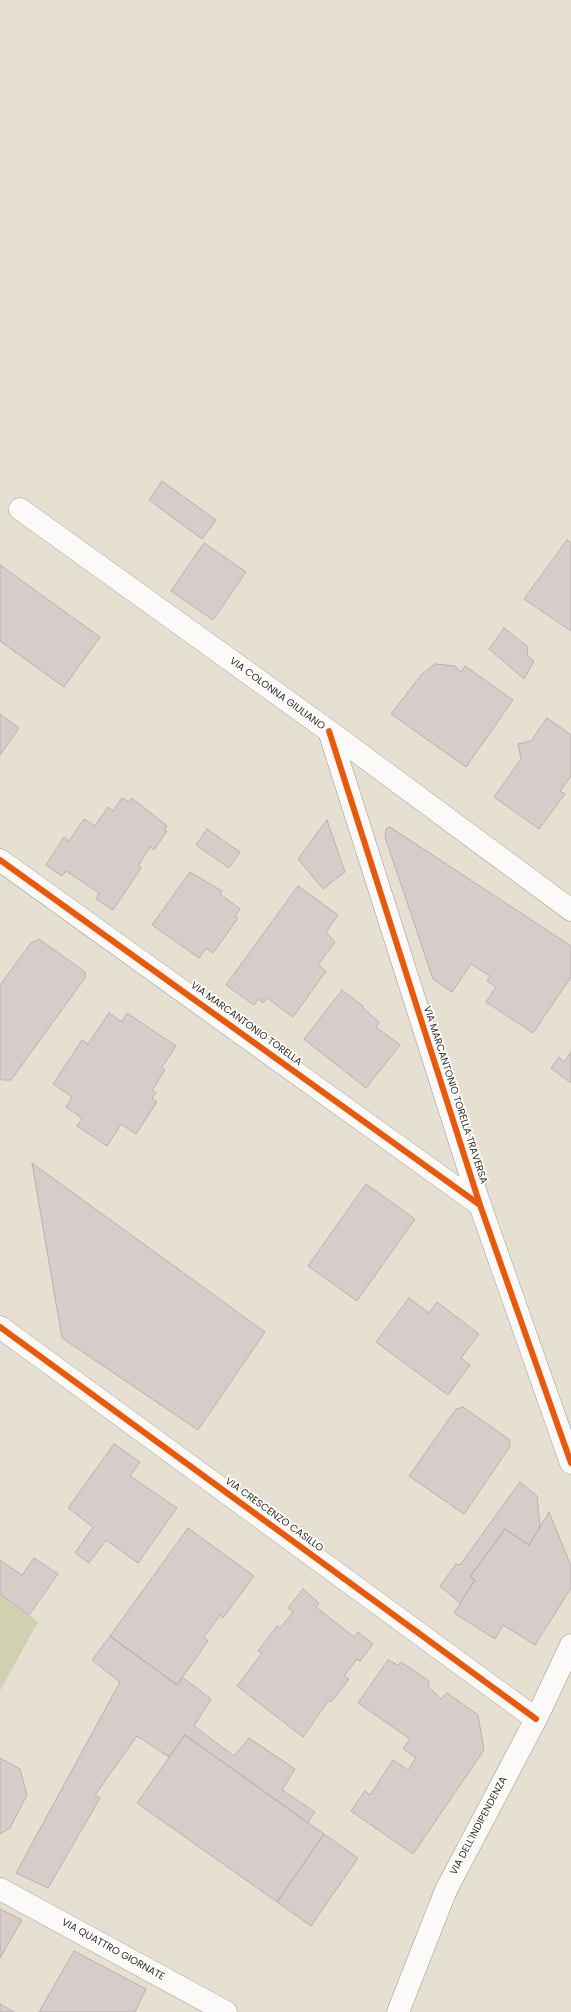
<!DOCTYPE html>
<html>
<head>
<meta charset="utf-8">
<style>
  body { margin:0 }
  canvas { display:block; background:#e5e0d1 }
</style>
</head>
<body>
<canvas width="571" height="2012"></canvas>
<script>
const ctx = document.querySelector('canvas').getContext('2d');
ctx.lineJoin = 'round';
function fillPath(path, color) { ctx.fillStyle = color; ctx.fill(path, 'evenodd'); }
const shape = rows => new Path2D(rows.map(r => 'M' + r).join(''));
function strokePath(path, color, width, dash) { ctx.strokeStyle = color; ctx.lineWidth = width; ctx.lineCap = dash ? 'butt' : 'round'; ctx.setLineDash(dash || []); ctx.stroke(path); }
function write(font, color, halo, rows, align = 'center') {
  ctx.font = font + ' Poppins,sans-serif'; ctx.lineWidth = 3.5; ctx.setLineDash([]); ctx.textBaseline = 'middle'; ctx.strokeStyle = halo; ctx.fillStyle = color; for (const [text, x, y, turn = 0] of rows) {
    ctx.save(); ctx.translate(x, y); ctx.rotate((+turn || 0) * Math.PI / 180); ctx.textAlign = isNaN(turn) ? turn : align; if (halo) ctx.strokeText(text, 0, 0); ctx.fillText(text, 0, 0); ctx.restore();
  }
}
fillPath(shape([
  [0,1594,38,1622,0,1691]
]), '#d0d1b0');
const building = shape([
  [162,481,216,520,202,539,149,500,162,481],
  [567,540,571,543,571,631,524,599,567,540],
  [204,543,246,572,213,620,171,591,204,543],
  [0,565,100,637,64,687,0,641,0,565],
  [504,628,528,647,527,655,534,661,524,679,489,649,504,628],
  [435,664,455,666,461,672,465,666,513,700,466,767,391,714,421,675,435,664],
  [0,714,19,728,0,755,0,714],
  [547,718,571,735,571,776,560,791,565,794,539,829,494,797,521,759,518,744,531,741,547,718],
  [122,798,129,802,132,798,167,826,164,830,167,831,154,850,150,847,138,866,141,868,113,910,96,899,99,893,66,871,62,876,46,865,64,837,69,841,84,819,95,826,108,807,113,811,122,798],
  [327,820,345,872,323,889,298,859,327,820],
  [390,827,571,946,571,977,533,1033,486,1002,496,987,487,981,490,976,471,964,452,992,433,979,385,837,386,829,390,827],
  [207,829,240,852,229,868,196,845,207,829],
  [190,872,222,891,220,894,240,909,235,916,238,918,213,953,206,948,199,958,152,925,190,872],
  [298,886,338,915,326,932,335,942,318,965,326,971,293,1017,267,998,263,1003,258,999,254,1005,226,985,298,886],
  [39,939,85,972,85,978,11,1080,2,1080,0,1078,0,985,31,943,39,939],
  [342,990,363,1006,363,1008,379,1022,376,1027,400,1045,366,1088,304,1039,342,990],
  [109,1013,122,1022,127,1013,176,1046,162,1067,165,1070,152,1090,156,1093,152,1098,157,1102,136,1134,121,1124,107,1146,77,1126,82,1118,66,1107,72,1097,53,1084,82,1040,88,1044,109,1013],
  [571,1052,571,1083,551,1068,559,1057,564,1062,571,1052],
  [32,1163,265,1332,198,1430,62,1338,32,1163],
  [366,1184,415,1219,357,1301,308,1266,366,1184],
  [409,1298,429,1313,437,1302,479,1334,461,1358,470,1365,448,1395,376,1342,409,1298],
  [463,1407,510,1440,509,1448,464,1514,409,1476,456,1409,463,1407],
  [114,1444,140,1462,130,1476,177,1508,138,1563,106,1540,89,1563,75,1553,93,1527,68,1508,114,1444],
  [520,1482,537,1496,540,1527,529,1545,505,1529,470,1577,475,1580,460,1603,440,1586,456,1564,460,1565,520,1482],
  [549,1512,571,1566,571,1588,535,1645,503,1625,495,1639,454,1613,475,1580,470,1577,505,1529,529,1545,549,1512],
  [188,1528,254,1576,223,1618,220,1615,204,1637,208,1641,177,1685,110,1636,188,1528],
  [34,1558,58,1574,29,1615,0,1594,0,1560,22,1575,34,1558],
  [303,1589,319,1603,316,1607,354,1637,358,1632,373,1644,360,1661,357,1659,344,1676,349,1679,331,1702,329,1700,303,1737,237,1686,262,1653,258,1651,277,1626,280,1628,293,1612,288,1608,303,1589],
  [110,1636,177,1685,182,1677,211,1699,194,1726,234,1756,249,1738,295,1769,282,1790,315,1812,308,1823,185,1735,169,1757,137,1736,95,1795,100,1798,48,1888,16,1873,120,1682,92,1660,110,1636],
  [388,1660,398,1665,401,1662,429,1681,428,1686,441,1699,447,1693,478,1715,484,1750,413,1854,351,1811,365,1791,370,1795,393,1760,408,1770,416,1758,403,1749,410,1739,358,1703,388,1660],
  [185,1735,324,1834,277,1902,137,1803,185,1735],
  [0,1758,20,1769,27,1795,10,1828,0,1834,0,1758],
  [324,1834,358,1858,311,1926,277,1902,324,1834],
  [0,1909,22,1920,0,1958,0,1909],
  [74,1951,146,1989,135,2012,39,2012,74,1951],
  [0,2004,14,2012,0,2012,0,2004]
]);
fillPath(building, '#d8ccca');
strokePath(building, '#b8b1ac', 1);
const minor = shape([
  [20,509,329,731,571,910],
  [329,731,480,1205,571,1463],
  [0,860,480,1205],
  [0,1327,536,1719],
  [0,1889,226,2012],
  [398,2012,446,1890,536,1719,571,1645]
]);
strokePath(minor, '#9c988d', 23);
strokePath(minor, '#fbfaf8', 22);
strokePath(shape([
  [329,731,480,1205,571,1463],
  [0,860,480,1205],
  [0,1327,536,1719]
]), '#e8590c', 6);
write('10px', '#302d22', '#fff', [
  ["VIA COLONNA GIULIANO",277,694,36],
  ["VIA MARCANTONIO TORELLA",246,1024,36],
  ["VIA MARCANTONIO TORELLA TRAVERSA",455,1095,72],
  ["VIA CRESCENZO CASILLO",274,1515,36],
  ["VIA DELL'INDIPENDENZA",479,1826,-62],
  ["VIA QUATTRO GIORNATE",113,1950,29]
]);
</script>
</body>
</html>
